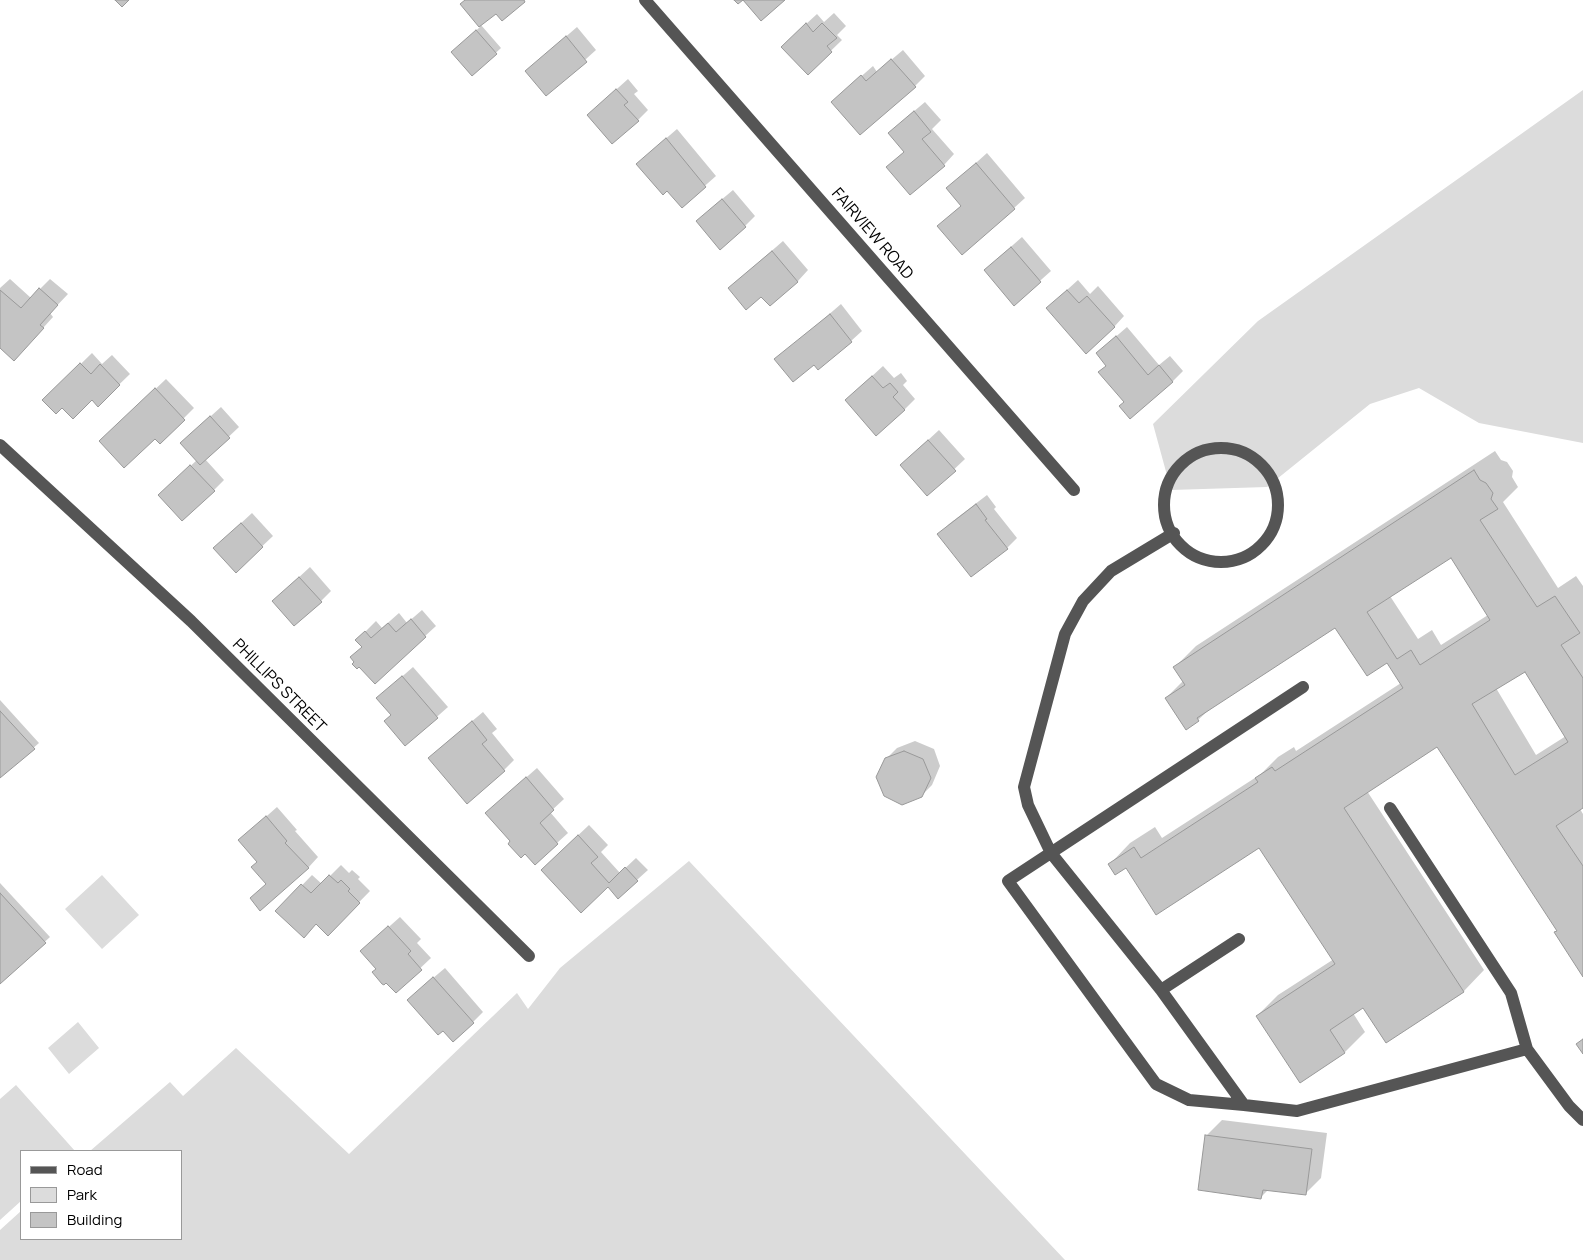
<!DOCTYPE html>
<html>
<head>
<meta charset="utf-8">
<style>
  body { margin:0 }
  #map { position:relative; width:1583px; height:1260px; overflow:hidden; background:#fff; font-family:Manrope,sans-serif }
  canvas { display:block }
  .legend { position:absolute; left:20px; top:1150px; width:162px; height:90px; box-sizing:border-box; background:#fff; border:1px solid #999; margin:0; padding:6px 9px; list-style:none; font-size:15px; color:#000 }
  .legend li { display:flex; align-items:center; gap:10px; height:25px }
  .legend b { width:25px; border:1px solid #999 }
</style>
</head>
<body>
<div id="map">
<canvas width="1583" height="1260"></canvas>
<ul class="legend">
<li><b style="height:6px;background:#555"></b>Road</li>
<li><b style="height:14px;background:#dcdcdc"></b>Park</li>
<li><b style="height:14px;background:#c4c4c4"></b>Building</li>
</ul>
</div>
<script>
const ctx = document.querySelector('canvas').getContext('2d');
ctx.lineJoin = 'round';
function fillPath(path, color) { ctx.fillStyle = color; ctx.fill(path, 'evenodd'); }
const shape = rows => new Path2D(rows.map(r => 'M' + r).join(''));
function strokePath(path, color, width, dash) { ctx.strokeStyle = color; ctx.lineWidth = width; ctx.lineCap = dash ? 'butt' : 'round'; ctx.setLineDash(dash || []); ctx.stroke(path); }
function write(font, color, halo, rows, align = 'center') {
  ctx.font = font + ' Manrope,sans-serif'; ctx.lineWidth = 4; ctx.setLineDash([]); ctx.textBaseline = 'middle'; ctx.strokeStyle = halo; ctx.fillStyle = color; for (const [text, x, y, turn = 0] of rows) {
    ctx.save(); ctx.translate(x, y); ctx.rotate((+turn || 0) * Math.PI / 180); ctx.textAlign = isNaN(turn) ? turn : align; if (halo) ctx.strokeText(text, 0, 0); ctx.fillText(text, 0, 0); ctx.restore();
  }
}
fillPath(shape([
  [1583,90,1583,443,1479,423,1419,388,1370,404,1267,487,1171,490,1153,424,1258,321],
  [689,861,1065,1260,0,1260,0,1230,21,1211,21,1239,181,1239,181,1151,90,1151,170,1082,183,1096,236,1048,349,1154,517,993,528,1009,560,968],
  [102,875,139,915,102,949,65,909],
  [78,1022,99,1048,69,1074,48,1048],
  [16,1085,75,1151,21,1151,21,1201,0,1220,0,1099]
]), '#dcdcdc');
fillPath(shape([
  [466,0,525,0,502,19,496,12,481,25,501,48,473,74,458,47,480,27,462,4],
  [834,13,846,26,837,35,842,40,808,73,793,36,817,14,824,22],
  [577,27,596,50,546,95,526,71],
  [903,50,925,76,915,86,832,102,873,66,877,72],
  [628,79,638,91,634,94,648,110,638,120,599,105],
  [925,102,941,120,932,129,954,154,944,165,887,167,905,151,900,123],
  [677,129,716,176,682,206,648,154],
  [987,153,1025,198,1014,208,939,226,962,205,948,188],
  [733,190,755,216,745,226,708,211],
  [1022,237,1051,271,1014,304,996,260],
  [783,241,808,270,798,281,770,304,761,295,729,288],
  [10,279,31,298,50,279,68,294,50,313,53,317,24,349,0,347,0,288],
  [1078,280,1090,294,1098,286,1124,316,1114,327,1058,298],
  [841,304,862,331,851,341,818,369,814,364,776,360],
  [1127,327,1159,365,1170,356,1183,371,1173,381,1125,402,1107,365,1097,353],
  [92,353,102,364,112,355,130,374,98,405,92,399,62,406,44,400],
  [883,366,894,378,901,373,907,381,903,385,915,399,904,410,846,400],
  [166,379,194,408,160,442,155,437,111,431],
  [221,407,239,427,205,459,224,480,214,490,170,485,197,460,192,433],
  [939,430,965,459,927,495,901,465],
  [1495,451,1501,460,1507,462,1513,471,1512,477,1518,487,1503,502,1558,588,1576,576,1583,586,1583,807,1580,809,1583,814,1583,975,1555,933,1558,930,1437,745,1367,791,1484,970,1464,991,1386,1041,1364,1006,1353,1013,1365,1032,1345,1052,1257,1016,1278,995,1334,959,1260,846,1126,867,1110,864,1130,843,1155,827,1162,838,1261,774,1278,757,1294,747,1296,751,1401,683,1387,661,1336,626,1212,707,1198,720,1166,698,1183,681,1175,667,1196,646],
  [1452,556,1488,615,1441,645,1432,630,1418,639,1390,596],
  [1525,670,1566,736,1536,755,1496,688],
  [987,495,996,507,994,509,1017,538,1007,548,939,534,949,524],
  [252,513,273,536,236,571,225,538],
  [310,567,331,591,321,601,284,591],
  [422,610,436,626,375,682,363,646,357,640,376,621,382,628,399,613,407,623],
  [413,667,448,707,405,745,392,715,389,688],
  [0,700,39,743,0,777],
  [483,712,497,729,492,733,514,760,504,770,440,748],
  [915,741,934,749,940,766,932,785,921,796,886,759,897,748],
  [537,768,564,799,550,812,568,833,535,863,511,841,497,803],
  [277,807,297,830,295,831,318,857,308,868,267,883,251,830],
  [589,825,608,845,601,852,620,873,636,858,648,870,618,897,608,886,553,859],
  [341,865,349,873,352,870,360,877,358,879,370,891,328,934,317,923,277,911,312,875,322,884],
  [0,883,50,937,0,983],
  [400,917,421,939,417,943,431,958,396,991,377,968,373,941],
  [445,968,483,1012,473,1022,419,990],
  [1222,1120,1327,1133,1321,1178,1305,1194,1269,1189,1261,1197,1206,1136]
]), '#0003');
const building = shape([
  [115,0,129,0,122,7,115,0],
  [465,0,524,0,525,2,502,21,496,14,479,27,460,4,465,0],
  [734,0,785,0,761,21,743,0,738,4,734,0],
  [806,23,813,32,822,23,837,38,827,46,832,52,808,75,781,47,806,23],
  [476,30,497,54,472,76,451,52,476,30],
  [566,36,587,62,546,96,525,71,566,36],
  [891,59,916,87,860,135,831,102,861,75,866,81,891,59],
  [616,89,628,102,624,105,639,121,612,144,587,115,616,89],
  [914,111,931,132,922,139,945,166,910,195,886,167,904,152,888,133,914,111],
  [666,138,706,187,682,208,667,191,663,195,636,164,666,138],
  [976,163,1015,209,962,255,937,226,961,206,946,188,976,163],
  [722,199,746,227,720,250,696,221,722,199],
  [1011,247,1041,282,1014,306,984,270,1011,247],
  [772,251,798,282,770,306,761,297,746,310,728,288,772,251],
  [39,288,58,305,40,325,44,328,14,361,0,348,0,290,21,308,39,288],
  [1067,290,1079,303,1087,296,1115,327,1086,354,1046,308,1067,290],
  [830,314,852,342,818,370,814,365,793,382,774,359,830,314],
  [1116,336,1148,375,1159,365,1173,382,1130,419,1119,406,1124,402,1098,372,1106,366,1096,353,1116,336],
  [80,363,91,374,100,364,120,385,98,407,92,400,73,419,62,408,56,414,42,400,80,363],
  [872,376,883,388,890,383,898,392,893,397,905,410,876,436,845,400,872,376],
  [155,388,185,420,160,444,155,439,124,468,99,441,155,388],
  [210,416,230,438,200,465,180,443,210,416],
  [928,440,956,471,927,496,900,465,928,440],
  [190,465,215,491,182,521,158,495,190,465],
  [1474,470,1480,480,1486,483,1493,493,1491,499,1498,509,1480,520,1537,607,1555,596,1580,633,1561,645,1583,678,1583,808,1556,826,1583,866,1583,977,1554,932,1557,931,1437,747,1344,808,1464,992,1386,1043,1363,1008,1330,1030,1345,1053,1300,1083,1256,1016,1335,964,1259,848,1156,915,1126,868,1115,875,1108,864,1134,847,1141,858,1258,782,1255,778,1272,767,1275,771,1403,688,1387,663,1367,676,1335,628,1197,718,1199,721,1186,730,1165,698,1185,685,1173,667,1474,470],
  [1451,558,1490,620,1420,665,1411,650,1397,659,1367,612,1451,558],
  [1525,672,1568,742,1515,775,1472,704,1525,672],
  [976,504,987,519,985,520,1008,549,971,577,937,534,976,504],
  [241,523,263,547,236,573,213,548,241,523],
  [299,577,322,602,294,626,272,601,299,577],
  [411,619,426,637,375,684,359,667,357,669,352,664,354,662,350,657,362,647,355,640,365,631,371,638,388,623,396,632,411,619],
  [402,676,438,718,405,746,384,721,391,715,376,698,402,676],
  [0,711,35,749,0,778,0,711],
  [472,721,487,740,482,744,505,771,467,804,428,758,472,721],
  [904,751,923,759,931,778,922,797,902,805,884,796,876,777,885,758,904,751],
  [526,777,554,810,540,823,558,844,535,865,525,854,521,858,508,844,510,841,485,813,526,777],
  [266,816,287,841,285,843,309,868,260,911,250,898,266,884,251,867,257,862,238,840,266,816],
  [578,835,598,857,591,863,609,883,625,867,638,881,618,899,608,887,581,913,541,870,578,835],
  [329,875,338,883,341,880,350,889,348,891,360,903,328,936,316,924,304,938,275,911,301,884,311,893,329,875],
  [0,893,46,943,0,984,0,893],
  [388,926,411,951,408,954,422,970,396,993,386,983,384,985,382,984,372,972,376,969,360,951,388,926],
  [433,977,474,1023,453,1042,443,1031,438,1035,407,1000,433,977],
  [1583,1039,1583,1054,1576,1044,1583,1039],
  [1205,1135,1312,1149,1306,1195,1263,1190,1261,1199,1198,1190,1205,1135]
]);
fillPath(building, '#c4c4c4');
strokePath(building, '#999', 1);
strokePath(shape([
  [645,0,1074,490],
  [0,445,191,621,529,956],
  '1164 505a57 57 0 1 1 114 0a57 57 0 1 1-114 0Z',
  [1174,533,1111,571,1083,601,1065,634,1024,787,1028,805,1051,853,1161,990,1244,1105,1297,1111,1527,1049,1569,1106,1583,1120],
  [1390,808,1511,993,1527,1049],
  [1161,990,1239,939],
  [1244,1105,1189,1100,1156,1084,1008,881,1303,687]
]), '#555', 12);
write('16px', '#000', '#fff', [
  ["FAIRVIEW ROAD",872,234,49],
  ["PHILLIPS STREET",279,686,45]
]);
</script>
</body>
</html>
